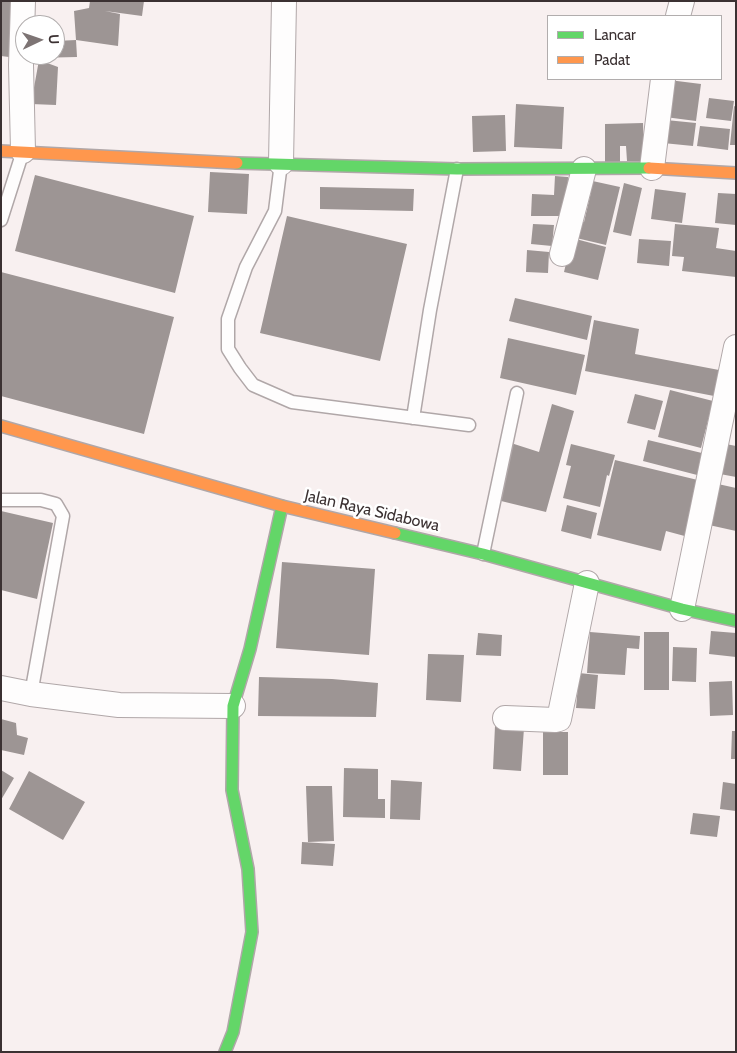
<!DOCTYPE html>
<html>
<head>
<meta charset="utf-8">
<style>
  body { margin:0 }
  #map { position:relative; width:737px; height:1053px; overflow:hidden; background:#f8f0f0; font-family:Cabin,sans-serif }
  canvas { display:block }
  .frame { position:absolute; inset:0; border:2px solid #3b3132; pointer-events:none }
  .legend { position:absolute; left:547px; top:15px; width:175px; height:65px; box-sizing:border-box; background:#fff; border:1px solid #b1adad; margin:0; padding:6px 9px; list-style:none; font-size:15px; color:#3b3132 }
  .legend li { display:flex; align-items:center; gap:10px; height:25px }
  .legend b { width:25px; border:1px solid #b1adad }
  .north { position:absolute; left:15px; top:15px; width:50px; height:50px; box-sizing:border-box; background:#fff; border:1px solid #b1adad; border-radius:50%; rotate:87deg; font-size:14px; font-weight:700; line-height:20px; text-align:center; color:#3b3132 }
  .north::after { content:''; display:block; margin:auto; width:18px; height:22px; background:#7d7474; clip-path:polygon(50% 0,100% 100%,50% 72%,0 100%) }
</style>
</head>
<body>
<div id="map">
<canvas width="737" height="1053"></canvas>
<div class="frame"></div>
<ul class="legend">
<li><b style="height:6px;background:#63d668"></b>Lancar</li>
<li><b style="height:6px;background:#ff974d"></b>Padat</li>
</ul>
<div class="north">U</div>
</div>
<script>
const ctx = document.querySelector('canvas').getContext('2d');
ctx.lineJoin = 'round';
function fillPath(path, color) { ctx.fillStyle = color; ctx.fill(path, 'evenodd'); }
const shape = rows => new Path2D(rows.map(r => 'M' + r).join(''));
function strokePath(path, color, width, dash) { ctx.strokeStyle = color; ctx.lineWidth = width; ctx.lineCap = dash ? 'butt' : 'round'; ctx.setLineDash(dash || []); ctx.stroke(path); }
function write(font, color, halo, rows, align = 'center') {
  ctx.font = font + ' Cabin,sans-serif'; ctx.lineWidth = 5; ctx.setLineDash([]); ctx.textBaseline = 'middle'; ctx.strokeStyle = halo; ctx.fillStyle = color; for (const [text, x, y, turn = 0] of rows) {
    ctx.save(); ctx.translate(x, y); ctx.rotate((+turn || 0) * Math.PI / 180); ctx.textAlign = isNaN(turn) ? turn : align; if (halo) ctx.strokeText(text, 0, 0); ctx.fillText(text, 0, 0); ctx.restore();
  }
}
fillPath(shape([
  [1,1,14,1,9,57,1,56],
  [90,1,144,1,142,16,105,11,120,14,118,46,76,40,74,11,89,8],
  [76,40,77,57,34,58,34,55,55,55,55,41],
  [39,60,58,67,56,105,31,104],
  [669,80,701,84,696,121,665,117],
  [709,98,734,101,731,121,706,118],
  [516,104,564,107,562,149,514,147],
  [734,106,736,107,736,145,730,145],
  [505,115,506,151,473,152,472,116],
  [666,120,696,123,693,146,663,143],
  [643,123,644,161,627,161,626,146,620,146,620,163,605,163,605,124],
  [700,126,730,129,728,150,697,146],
  [210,172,249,174,247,214,208,212],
  [35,175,194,216,175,293,15,251],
  [555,176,568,177,567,216,531,216,532,194,554,195],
  [588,180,620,187,606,245,572,237,575,220,584,222,591,192,585,191],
  [624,183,642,188,631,236,613,232],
  [320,187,414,189,413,211,320,209],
  [655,189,686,193,682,223,651,219],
  [718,193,736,194,736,225,715,223],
  [287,216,407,244,380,361,260,333],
  [533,224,554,225,552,246,531,244],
  [675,224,719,228,716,248,736,251,736,277,682,271,684,257,672,256],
  [572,238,606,247,598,280,564,272],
  [639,239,671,241,669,266,637,263],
  [527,250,549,252,548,273,526,272],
  [1,272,174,317,144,434,1,396],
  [515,298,592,316,587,340,509,321],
  [594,320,639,329,635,354,719,370,714,396,585,371],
  [508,338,585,355,576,395,500,378],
  [670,390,713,401,701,448,658,437],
  [635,394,663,401,655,430,627,423],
  [552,404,574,411,546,512,497,500,511,443,539,452],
  [648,440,706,454,701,476,643,461],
  [571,444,615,455,609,476,607,475,600,507,563,498,571,466,566,465],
  [726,444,736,446,736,477,720,474],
  [615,460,706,482,692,538,666,531,661,551,597,535],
  [718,484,736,488,736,531,709,525],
  [567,505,597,513,591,539,561,531],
  [1,511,53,523,37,599,1,590],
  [282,562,375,569,369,655,276,648],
  [711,631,736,633,736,657,709,654],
  [590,632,640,636,639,649,627,648,625,675,587,673],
  [644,632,669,632,669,690,644,690],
  [478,633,502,635,501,656,476,655],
  [673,647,697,648,696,682,672,681],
  [428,654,464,655,461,702,426,700],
  [579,673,598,675,595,709,576,708],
  [259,677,332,679,378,683,376,717,258,716],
  [732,681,733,715,710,716,709,682],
  [1,719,16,723,17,735,28,738,24,755,1,750],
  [495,726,524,728,521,771,493,769],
  [732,731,736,731,736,759,731,759],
  [543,732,568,732,568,775,543,775],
  [344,768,378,769,378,799,385,799,385,818,343,817],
  [1,770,14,778,1,800],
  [29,771,85,802,63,840,9,809],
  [391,780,422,782,420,820,390,819],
  [723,782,736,784,736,811,720,809],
  [306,786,332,786,334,841,308,842],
  [693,813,720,816,717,837,690,834],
  [302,842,335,844,333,866,301,864]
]), '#9d9594');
const lane = shape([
  [281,163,275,211,246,267,228,319,228,349,240,368,253,385,292,402,469,425],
  [1,220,23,151],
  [413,418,430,310,457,169],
  [1,500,41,500,56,504,63,516,31,694],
  [483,554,517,393]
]);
const street = shape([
  [678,16,682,1],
  [23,151,21,65,23,1],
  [281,163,284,1],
  [652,168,663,79],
  [562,254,584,169],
  [682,609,736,347],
  [1,688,31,694,119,705,233,706],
  [505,718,555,720,559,719,587,583]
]);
const fast = shape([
  [237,163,457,169,649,168],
  [395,533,483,554,682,609,736,621],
  [225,1052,233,1032,252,932,248,869,232,790,233,706,250,649,282,506]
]);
const slow = shape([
  [1,151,237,163],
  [649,168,736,173],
  [1,426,282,506,395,533]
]);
strokePath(lane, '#b0a7a8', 15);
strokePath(street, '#b0a7a8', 26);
strokePath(fast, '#b0a7a8', 14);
strokePath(slow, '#b0a7a8', 14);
strokePath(lane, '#fefdfd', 12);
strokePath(street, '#fefdfd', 24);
strokePath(fast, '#63d668', 11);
strokePath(slow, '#ff974d', 11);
write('16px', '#3b3132', '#fff', [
  ["Jalan Raya Sidabowa",372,511,13]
]);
</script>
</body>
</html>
